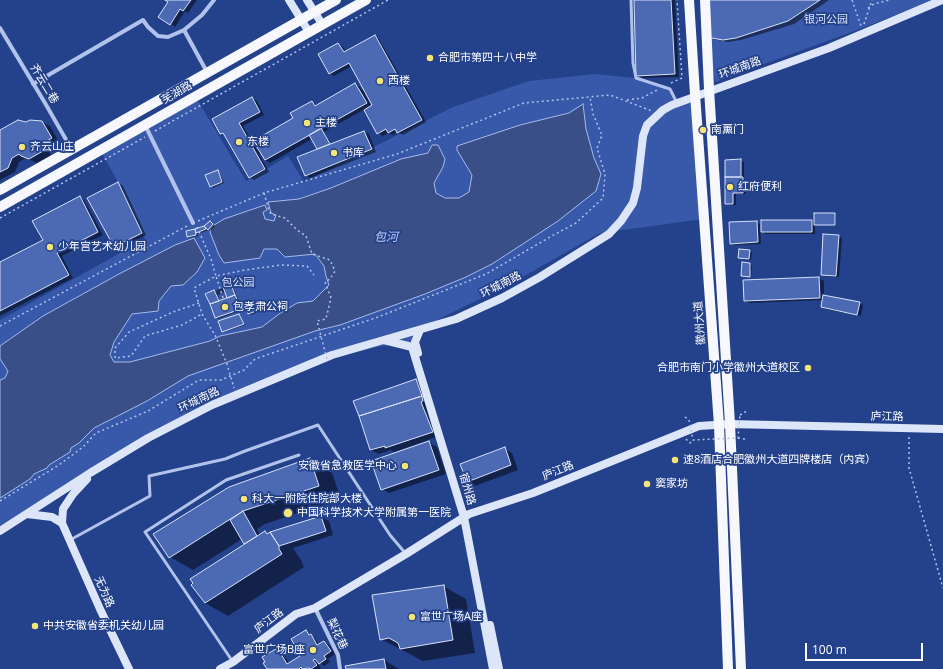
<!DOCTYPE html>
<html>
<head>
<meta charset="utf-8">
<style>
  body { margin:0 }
  #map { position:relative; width:943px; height:669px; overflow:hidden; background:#24418c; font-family:"Open Sans",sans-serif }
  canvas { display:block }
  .scale { position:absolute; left:805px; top:643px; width:118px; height:18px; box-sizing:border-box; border:2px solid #fff; border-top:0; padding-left:5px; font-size:12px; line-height:14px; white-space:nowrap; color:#fff; -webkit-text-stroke:3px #24418c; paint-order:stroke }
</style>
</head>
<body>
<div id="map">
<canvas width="943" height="669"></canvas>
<div class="scale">100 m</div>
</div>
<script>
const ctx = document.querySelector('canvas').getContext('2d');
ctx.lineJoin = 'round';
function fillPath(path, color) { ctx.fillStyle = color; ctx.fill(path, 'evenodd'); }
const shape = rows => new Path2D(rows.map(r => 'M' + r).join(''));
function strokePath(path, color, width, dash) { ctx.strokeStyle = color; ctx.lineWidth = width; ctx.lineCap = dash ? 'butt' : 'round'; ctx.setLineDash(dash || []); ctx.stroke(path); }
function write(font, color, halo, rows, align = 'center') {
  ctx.font = font + ' "Open Sans","Noto Sans SC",sans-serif'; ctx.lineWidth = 3.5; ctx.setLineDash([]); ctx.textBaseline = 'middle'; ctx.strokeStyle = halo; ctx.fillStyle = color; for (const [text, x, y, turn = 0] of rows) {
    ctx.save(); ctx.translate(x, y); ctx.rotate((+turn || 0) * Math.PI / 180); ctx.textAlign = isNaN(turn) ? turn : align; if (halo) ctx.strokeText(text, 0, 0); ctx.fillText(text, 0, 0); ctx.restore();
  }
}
fillPath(shape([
  [820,0,934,0,857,30,715,82,706,37,736,38,788,21],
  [595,74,636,78,670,89,676,101,695,94,704,219,600,233,512,283,423,327,412,345,382,346,327,359,235,393,115,461,0,534,0,320,145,239,118,182,100,150,195,96,246,181,288,156,304,182,453,107,529,81]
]), '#3859a9');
const water = shape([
  [583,104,586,129,594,158,601,174,596,191,558,221,492,264,466,277,425,294,340,325,315,331,188,376,147,401,94,428,79,443,71,448,70,452,49,465,47,468,34,474,30,479,0,498,0,380,5,378,8,371,0,359,0,346,43,316,119,274,175,245,194,238,205,258,197,272,183,285,171,286,159,301,158,311,132,314,114,342,110,355,114,362,130,362,210,341,220,336,262,327,279,314,297,303,313,301,329,285,326,276,324,266,315,254,285,257,277,249,264,249,260,258,224,263,219,255,210,232,211,227,224,219,265,205,267,210,263,212,265,219,274,221,276,215,271,213,268,202,299,199,331,188,401,159,428,153,432,145,438,145,445,159,443,167,434,183,436,193,445,198,459,198,469,192,472,175,457,150,457,146,520,125,569,113,583,104]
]);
fillPath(water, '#3a4f87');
strokePath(water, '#a6bbec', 1);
fillPath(shape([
  [167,0,197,0,188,13,185,11,175,27,171,24,170,2],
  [635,0,675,0,679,77,642,78,637,75],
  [706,0,829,0,794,24,741,40,728,42,712,39,707,37],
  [375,36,379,39,426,122,403,135,398,132,393,135,389,133,383,136,378,133,365,109,324,132,331,145,364,132,369,134,376,152,310,178,306,175,319,150,312,139,270,163,265,160,262,153,259,154,269,172,254,180,249,177,226,136,221,133,252,98,257,101,264,115,243,126,257,150,312,102,318,105,355,84,360,87,362,90,364,89,352,66,334,76,329,73,338,44,343,47,346,52],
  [367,93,374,106,372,107,365,94],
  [42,122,50,126,59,142,52,146,50,156,37,163,26,158,19,162,15,172,0,180,0,131,26,123],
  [740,160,744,162,744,179,746,180,746,194,736,194,736,205,729,205,726,203],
  [218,172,220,173,224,183,213,188,211,187],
  [118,183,123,186,146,235,119,249,114,247],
  [79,197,84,200,103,235,62,256,73,278,0,316,0,263,44,241],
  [834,214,836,216,836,225,815,225,815,234,766,234,762,232,812,221,815,223],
  [210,222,215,226,210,231,209,230,198,234,198,236,190,238,188,237,187,232,204,227],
  [756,222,760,224,761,244,735,245,731,243],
  [838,236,842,238,839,277,825,276,822,274],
  [749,251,752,252,751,260,739,258],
  [743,263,752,265,751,277,742,276],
  [819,278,824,281,824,296,859,303,863,305,861,316,825,309,822,307,823,300,750,303,745,301],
  [231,285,233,286,242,310,218,319,216,317,207,294],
  [226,292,228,299,220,302,218,295],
  [257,305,259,306,261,311,251,315,249,313],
  [239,315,241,316,245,325,224,332,222,331],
  [416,381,423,385,439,436,394,452,391,450,379,454,371,450],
  [429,443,437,447,446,474,389,493,382,489],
  [505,449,512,453,518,470,475,486,468,481],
  [310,460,332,473,341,499,265,524,257,529,260,535,265,532,269,534,321,517,329,521,333,535,293,548,301,560,304,567,228,616,205,603,246,544,242,539,193,570,170,557,155,535],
  [443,586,466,599,475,653,423,661,381,639],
  [306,631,315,638,319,645,324,642,329,645,335,654,328,659,330,662,324,666,317,662,321,668,320,669,268,669,276,650,286,658,290,664,302,656],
  [384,660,399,669,347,669]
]), '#0007');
const building = shape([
  [165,0,191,0,183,11,180,9,170,25,158,17,168,2,165,0],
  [634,0,671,0,675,74,636,76,634,0],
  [705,0,820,0,788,21,736,38,723,40,706,37,705,0],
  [375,35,422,120,397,133,395,129,388,133,386,129,377,134,364,110,372,105,349,63,329,74,318,54,338,43,344,52,375,35],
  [355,83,367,103,265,160,253,141,293,118,290,113,312,101,315,106,355,83],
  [252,97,260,112,239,123,265,169,249,178,223,133,220,134,212,119,252,97],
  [18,120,26,122,30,120,42,121,52,138,45,142,43,151,29,159,21,156,19,154,12,158,8,168,0,172,0,130,18,120],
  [321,128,330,144,317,149,309,135,321,128],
  [364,131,372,149,305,176,297,157,364,131],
  [741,159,741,177,725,177,725,160,741,159],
  [218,170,222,182,210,187,205,175,218,170],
  [725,177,743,177,743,193,733,193,733,204,725,204,725,177],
  [118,182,142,233,114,247,87,198,118,182],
  [80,196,98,232,57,253,69,275,0,311,0,262,43,240,32,221,80,196],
  [814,213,835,213,835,225,814,225,814,213],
  [761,220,812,220,812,232,761,232,761,220],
  [210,221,213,224,208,230,204,226,210,221],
  [757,221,758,242,730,244,729,222,757,221],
  [204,226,206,229,196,233,195,229,204,226],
  [195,229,196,235,187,237,186,231,195,229],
  [823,234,839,235,836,276,821,275,823,234],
  [739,249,750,250,749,259,738,258,739,249],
  [742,262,750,263,750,277,741,276,742,262],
  [819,277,820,298,744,301,743,280,819,277],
  [231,284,235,295,227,298,223,287,231,284],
  [214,290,219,301,210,304,205,294,214,290],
  [235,295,241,309,215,318,210,304,235,295],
  [823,295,860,302,857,315,821,307,823,295],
  [257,304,259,310,248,314,246,308,257,304],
  [239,314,244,324,222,332,218,321,239,314],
  [416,379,422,396,359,416,353,401,416,379],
  [422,396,423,401,421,402,433,432,385,448,385,446,370,450,359,416,422,396],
  [429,441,439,470,381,490,371,461,429,441],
  [505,447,511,465,467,482,460,464,505,447],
  [310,458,319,486,243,511,169,558,153,534,229,487,310,458],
  [243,511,257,536,244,544,230,520,243,511],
  [321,516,326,531,279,546,270,532,321,516],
  [265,531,267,534,270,532,279,546,279,549,282,554,205,603,191,585,193,583,190,579,265,531],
  [444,585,453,640,400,649,398,643,389,638,380,640,372,595,444,585],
  [306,630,309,635,311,634,317,645,324,641,331,651,324,656,326,659,319,664,315,659,313,660,317,665,311,669,308,668,302,669,301,667,299,669,267,669,263,663,265,662,262,657,276,649,280,654,281,654,287,664,300,656,292,645,294,644,291,639,306,630],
  [384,659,386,669,346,669,345,666,384,659]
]);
fillPath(building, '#4c69b3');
strokePath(building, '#d7e1f8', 1);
strokePath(shape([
  [852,0,861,26],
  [868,8,874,4,889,0],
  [864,24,872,0],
  [671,83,682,78,677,0],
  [627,100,642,98,657,90],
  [155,131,388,0],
  [0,218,145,137],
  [198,221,264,193,397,154,524,103,610,95,652,111],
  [197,227,211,259,216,276,194,288,202,314,215,335,227,364,234,388],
  [223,298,216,276,245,270,281,265,307,266,314,275],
  [199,303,173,312,129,332,115,348,115,358,131,356,145,336,182,325,202,314],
  [0,326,187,226],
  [740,415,747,411],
  [685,417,689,420],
  [909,437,909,468,943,588],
  [738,438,745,439],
  [686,439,690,443,693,440],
  [0,501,59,465,83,447,96,433,148,411,199,380,221,380,244,370,255,359,378,317,486,274,550,237,576,223,603,198,605,174,597,148,602,135,593,114,590,97]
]), '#b2c3eb', 1.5, [2, 3]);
strokePath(shape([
  [631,0,633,63,636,78,670,89,676,101],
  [70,540,150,496,149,476,225,459,245,451,318,425,390,535,406,554],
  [233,662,145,532,226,480,299,455]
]), '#b2c3eb', 3);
strokePath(shape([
  [0,28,45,103,72,150],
  [184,30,207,72],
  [33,84,143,20,148,27,158,36,168,37,184,30,202,15,214,0],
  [145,125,193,223],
  [315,608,338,655,340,669]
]), '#b2c3eb', 4);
strokePath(shape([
  [289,0,309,32],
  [307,0,322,24],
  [384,340,412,347,464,517,493,669],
  [418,353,415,342,420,330],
  [87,479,73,494,63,509,62,523,100,609,129,669],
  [27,514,52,517,62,523],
  [0,531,90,473,148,438,212,405,332,355,456,319,502,298,540,277,609,234,621,221,633,203,637,188,643,136,647,125,663,110,672,105,829,48,942,0],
  [490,625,499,669],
  [220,669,233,662,296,614,315,608,406,554,469,514,533,493,699,426,730,424,943,429]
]), '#dde5f9', 8);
strokePath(shape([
  [689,0,695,94,719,425,728,669],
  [705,0,709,89,730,424,741,669],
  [0,190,336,0],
  [0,207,366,0]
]), '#f7f8fe', 10);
strokePath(shape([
  [264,193,269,211,271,214,285,218,297,230,306,236,312,254,330,260,335,271,330,279,325,282,331,298,326,319,317,321,327,359],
  [689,420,693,440,738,438,740,415]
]), '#b2c3eb', 1.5, [2, 3]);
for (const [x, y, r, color] of [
  [430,58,4,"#f5e576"],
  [380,81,4,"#f5e576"],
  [307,123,4,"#f5e576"],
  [703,130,4,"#f5e576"],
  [239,142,4,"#f5e576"],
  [22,147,4,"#f5e576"],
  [334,153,4,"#f5e576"],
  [730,187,4,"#f5e576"],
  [50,247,4,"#f5e576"],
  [225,307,4,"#f5e576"],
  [808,368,4,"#f5e576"],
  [675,460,4,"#f5e576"],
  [405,466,4,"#f5e576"],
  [647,484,4,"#f5e576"],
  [244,499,4,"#f5e576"],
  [288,513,5,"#f5e576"],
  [412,617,4,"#f5e576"],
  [35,626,4,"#f5e576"],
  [313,650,4,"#f5e576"]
]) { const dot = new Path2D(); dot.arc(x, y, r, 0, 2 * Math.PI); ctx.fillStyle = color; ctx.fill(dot); strokePath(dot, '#24418c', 1.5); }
write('11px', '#d7e1f8', '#24418c', [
  ["银河公园",826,20],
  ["包公园",238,283]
]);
write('11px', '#fff', '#24418c', [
  ["合肥市第四十八中学",438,58],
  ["西楼",388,81],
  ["主楼",315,123],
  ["南薰门",711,130],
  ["东楼",247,142],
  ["齐云山庄",30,147],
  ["书库",342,153],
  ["红府便利",738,187],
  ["少年宫艺术幼儿园",58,247],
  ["包孝肃公祠",233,307],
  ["合肥市南门小学徽州大道校区",800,368,"right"],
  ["速8酒店合肥徽州大道四牌楼店（内宾）",683,460],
  ["安徽省急救医学中心",397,466,"right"],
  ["窦家坊",655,484],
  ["科大一附院住院部大楼",252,499],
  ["中国科学技术大学附属第一医院",297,513],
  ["富世广场A座",420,617],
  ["中共安徽省委机关幼儿园",43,626],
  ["富世广场B座",305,650,"right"]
], 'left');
write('11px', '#fff', '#24418c', [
  ["环城南路",740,68,-20],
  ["齐云二巷",44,84,59],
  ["芜湖路",177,93,-30],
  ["环城南路",501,285,-27],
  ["徽州大道",700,323,-94],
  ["环城南路",199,400,-25],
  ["庐江路",887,417,1],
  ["庐江路",558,471,-22],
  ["宿州路",467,489,74],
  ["无为路",104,592,66],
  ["庐江路",269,621,-37],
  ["梨花巷",337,634,65]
]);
write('italic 12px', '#becdf2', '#24418c', [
  ["包河",386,238]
]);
</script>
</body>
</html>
